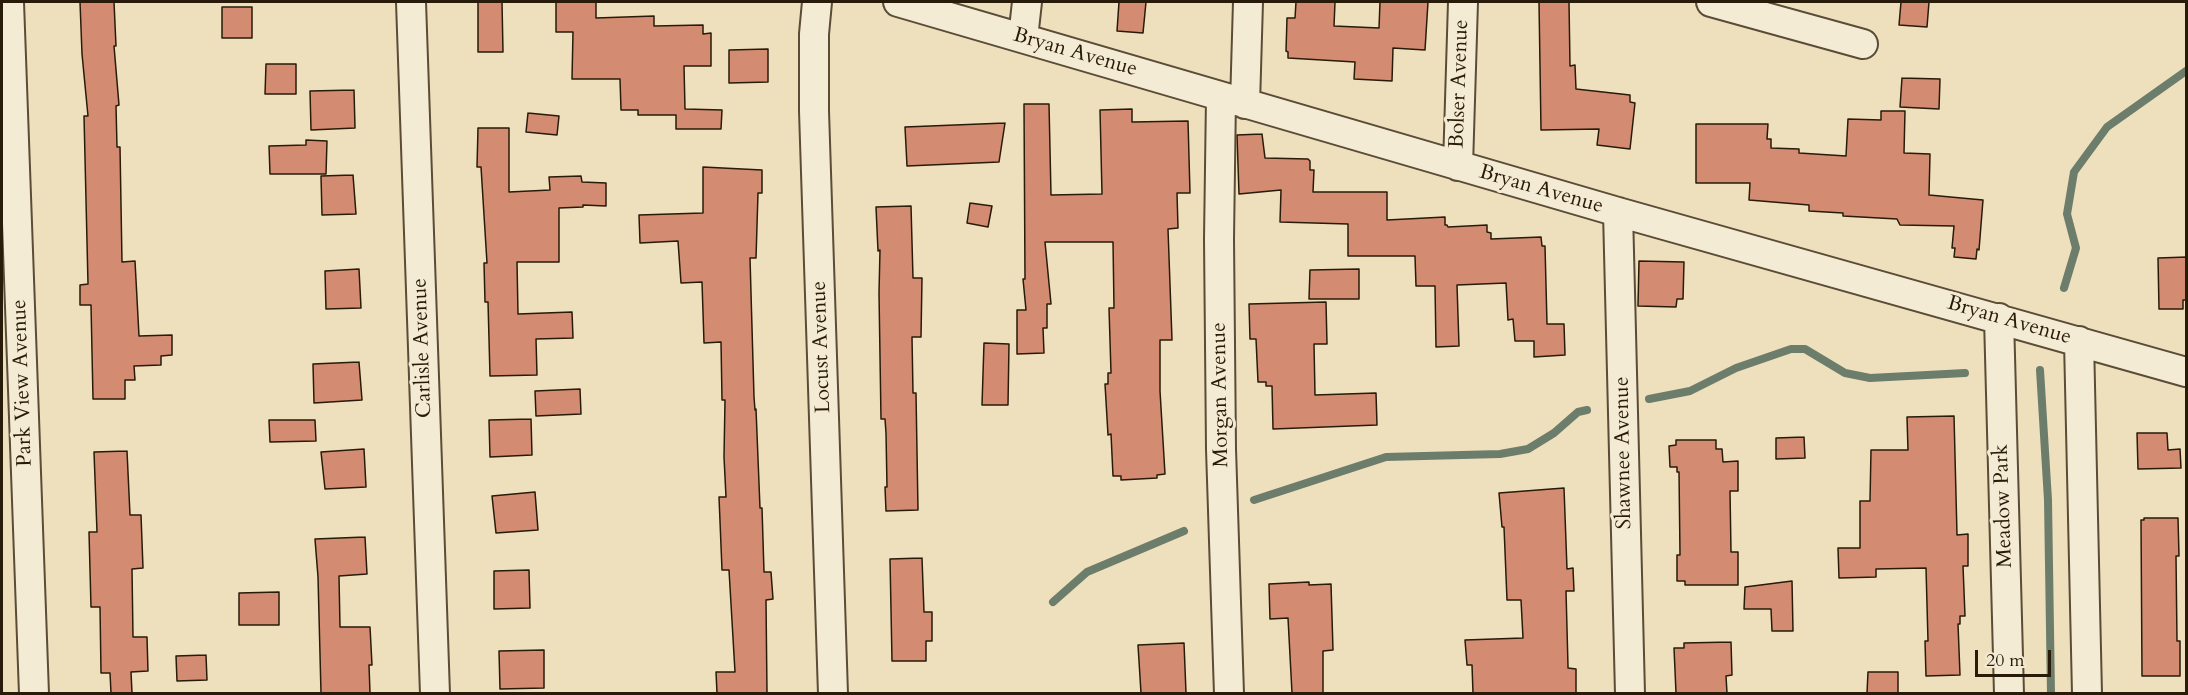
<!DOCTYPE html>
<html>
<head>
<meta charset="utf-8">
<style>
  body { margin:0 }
  #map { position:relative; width:2188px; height:695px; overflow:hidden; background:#eee0bd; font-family:Cardo,serif }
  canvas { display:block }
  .frame { position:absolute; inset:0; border:3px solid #281b0a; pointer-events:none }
  .scale { position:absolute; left:1975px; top:650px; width:76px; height:27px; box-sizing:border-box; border:3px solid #281b0a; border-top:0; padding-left:8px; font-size:18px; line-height:21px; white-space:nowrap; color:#281b0a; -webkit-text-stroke:4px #f4ebd4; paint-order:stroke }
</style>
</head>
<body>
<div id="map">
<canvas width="2188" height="695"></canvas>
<div class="frame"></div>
<div class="scale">20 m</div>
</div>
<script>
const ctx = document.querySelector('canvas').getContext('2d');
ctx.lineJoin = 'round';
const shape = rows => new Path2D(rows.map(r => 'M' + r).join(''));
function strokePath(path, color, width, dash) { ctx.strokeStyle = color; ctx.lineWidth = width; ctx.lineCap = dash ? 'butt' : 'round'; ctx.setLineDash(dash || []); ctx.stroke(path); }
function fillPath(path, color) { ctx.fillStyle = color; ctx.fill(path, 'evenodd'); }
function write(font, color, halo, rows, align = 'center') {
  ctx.font = font + ' Cardo,serif'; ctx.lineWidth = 6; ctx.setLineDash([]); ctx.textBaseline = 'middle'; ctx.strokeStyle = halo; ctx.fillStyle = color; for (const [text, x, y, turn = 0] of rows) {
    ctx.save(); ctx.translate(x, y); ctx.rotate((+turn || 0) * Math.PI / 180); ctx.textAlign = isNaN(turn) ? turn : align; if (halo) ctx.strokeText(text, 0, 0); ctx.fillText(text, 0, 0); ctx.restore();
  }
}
strokePath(shape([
  [2064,288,2076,248,2067,214,2074,172,2107,127,2186,71],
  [2040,370,2048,500,2051,694],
  [1649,399,1690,391,1736,368,1791,349,1805,349,1845,373,1870,378,1965,373],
  [1254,500,1386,457,1500,454,1528,449,1554,433,1578,412,1587,410],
  [1053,602,1087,572,1184,531]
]), '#6d7d6b', 8);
const building = shape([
  [80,2,114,2,116,46,114,46,119,105,116,106,117,147,120,147,122,262,135,261,139,336,172,335,172,355,161,356,161,365,134,366,135,380,125,380,125,399,93,399,91,305,80,305,80,285,88,284,84,116,88,116,82,54,80,2],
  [478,2,502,2,503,52,478,52,478,2],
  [556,2,596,2,596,18,654,16,654,26,703,25,703,34,711,33,711,66,684,66,685,109,722,110,721,129,676,129,676,115,638,115,638,110,621,110,620,79,572,79,573,32,556,32,556,2],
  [1119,2,1146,2,1143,33,1117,31,1119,2],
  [1296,2,1335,2,1334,26,1379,28,1380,2,1428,2,1425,50,1393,48,1392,81,1354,79,1355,62,1288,58,1288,52,1286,51,1287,18,1295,18,1296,2],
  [1539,2,1569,2,1570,66,1575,65,1576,89,1630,95,1630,102,1635,103,1630,149,1597,145,1599,129,1541,130,1539,2],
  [1901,2,1929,2,1927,27,1899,25,1901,2],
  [222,7,252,7,252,38,222,38,222,7],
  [768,49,768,82,729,83,729,50,768,49],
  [266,64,296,64,296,94,265,94,266,64],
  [1902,78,1940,79,1939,109,1900,107,1902,78],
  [354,90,355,128,311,130,310,91,354,90],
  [1024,104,1049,104,1051,195,1102,194,1100,110,1132,109,1132,122,1188,121,1190,193,1177,193,1178,228,1168,229,1172,340,1160,340,1160,391,1165,474,1157,475,1157,478,1121,480,1121,476,1113,476,1111,434,1108,435,1105,384,1108,384,1108,373,1111,373,1109,308,1114,308,1113,242,1045,242,1051,304,1047,304,1047,328,1043,328,1044,353,1017,354,1017,310,1026,310,1023,279,1025,279,1024,104],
  [1881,111,1905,111,1904,153,1930,154,1929,195,1983,200,1979,250,1977,249,1976,259,1954,257,1955,248,1952,248,1954,226,1900,225,1897,219,1843,216,1843,213,1809,211,1809,205,1749,200,1750,183,1696,183,1696,124,1768,124,1767,139,1771,139,1771,148,1799,149,1799,153,1846,156,1848,119,1881,120,1881,111],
  [528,113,559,116,557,135,526,132,528,113],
  [1005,123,999,162,907,166,905,127,1005,123],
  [478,128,509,128,509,192,550,190,549,177,581,176,582,182,606,183,606,206,583,205,583,207,559,208,559,262,517,262,518,314,572,312,573,338,536,339,537,375,490,376,488,302,485,302,484,263,487,263,481,167,477,167,478,128],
  [1262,134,1265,158,1308,159,1310,161,1310,170,1314,170,1313,192,1387,192,1387,220,1445,217,1445,225,1447,225,1448,227,1487,225,1487,232,1491,233,1491,239,1541,237,1542,246,1545,246,1547,324,1564,324,1565,355,1534,357,1534,341,1515,341,1513,319,1508,320,1506,283,1457,285,1459,346,1436,347,1435,286,1416,286,1415,256,1348,256,1348,224,1280,222,1281,190,1239,194,1237,135,1262,134],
  [306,140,327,141,326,174,270,174,269,146,306,145,306,140],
  [703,167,762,170,762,193,758,193,756,258,750,258,754,397,755,410,756,409,760,508,762,508,764,572,771,572,773,599,766,600,767,693,717,693,716,672,735,672,729,570,722,570,719,497,726,497,724,457,725,400,722,400,721,342,704,343,702,282,681,283,678,241,640,243,639,215,703,213,703,167],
  [353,175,356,214,322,215,321,176,353,175],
  [970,203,992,206,988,227,967,223,970,203],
  [911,206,913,278,922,278,921,337,912,337,913,393,916,393,918,510,886,511,885,487,887,487,886,433,885,419,881,419,879,293,880,250,878,251,876,207,911,206],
  [2187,257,2187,300,2183,300,2183,309,2159,309,2158,258,2187,257],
  [1639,261,1684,262,1683,299,1677,299,1676,307,1638,306,1639,261],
  [359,269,361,308,326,309,325,271,359,269],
  [1359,269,1359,299,1309,299,1310,270,1359,269],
  [1326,302,1327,344,1314,344,1315,395,1376,393,1377,425,1273,429,1272,386,1266,386,1266,382,1258,382,1256,339,1250,339,1249,304,1326,302],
  [984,343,1009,344,1008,405,982,405,984,343],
  [359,362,362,400,314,403,313,364,359,362],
  [580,389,581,414,536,416,535,391,580,389],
  [1954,416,1957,535,1968,534,1968,566,1963,566,1965,616,1960,616,1960,624,1958,624,1960,675,1926,676,1925,641,1928,641,1926,568,1876,569,1876,577,1839,578,1838,548,1860,548,1860,501,1870,501,1871,450,1908,450,1907,417,1954,416],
  [531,419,532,455,490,457,489,420,531,419],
  [269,420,315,420,316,441,270,442,269,420],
  [2137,433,2167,433,2168,450,2180,449,2181,468,2138,469,2137,433],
  [1804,437,1805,458,1776,459,1776,438,1804,437],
  [1676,440,1716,440,1716,449,1722,449,1723,462,1738,461,1738,491,1730,491,1731,552,1738,552,1738,585,1685,585,1685,581,1677,581,1677,555,1680,555,1679,472,1677,472,1677,467,1670,467,1669,446,1676,445,1676,440],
  [364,449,366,487,325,489,321,452,364,449],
  [127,451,130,515,141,515,143,568,132,569,133,637,147,637,148,671,131,672,132,693,111,693,110,673,101,673,100,607,91,607,89,532,97,532,94,452,127,451],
  [1564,488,1567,569,1573,568,1574,591,1566,591,1568,666,1568,668,1576,669,1576,693,1473,693,1472,665,1467,665,1465,640,1523,638,1521,600,1507,600,1504,527,1502,527,1499,493,1564,488],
  [535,492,538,530,496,533,492,496,535,492],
  [2144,518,2178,518,2179,556,2176,556,2177,641,2180,641,2180,676,2142,676,2141,520,2144,520,2144,518],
  [365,537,367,574,339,576,340,627,370,627,372,665,369,665,370,693,321,693,318,577,315,539,365,537],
  [922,558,924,612,932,612,932,641,926,641,926,661,892,661,890,559,922,558],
  [529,570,530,608,494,609,494,571,529,570],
  [1792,581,1793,631,1772,631,1771,609,1744,609,1745,587,1792,581],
  [1309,582,1309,585,1331,584,1333,650,1323,651,1323,693,1292,693,1288,618,1270,619,1269,584,1309,582],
  [279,592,279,625,239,625,239,593,279,592],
  [1731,642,1732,675,1726,676,1727,693,1676,693,1674,648,1684,648,1684,643,1731,642],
  [1184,643,1186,693,1141,693,1138,645,1184,643],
  [544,650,544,688,500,689,499,651,544,650],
  [206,655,207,680,177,681,176,656,206,655],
  [1868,672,1898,672,1898,693,1867,693,1868,672]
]);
fillPath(building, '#d38c71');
strokePath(building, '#281b0a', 1.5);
const minor = shape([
  [9,2,34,694],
  [411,2,435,694],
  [817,2,814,34,814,111,833,694],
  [898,2,1618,212,2186,372],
  [1711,2,1863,44],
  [1023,38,1027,2],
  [1221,97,1219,239,1221,449,1229,694],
  [1245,104,1248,2],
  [1458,166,1463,2],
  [1618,212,1630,694],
  [1999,318,2009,694],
  [2079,341,2087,694]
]);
strokePath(minor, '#5a4c37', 32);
strokePath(minor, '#f4ebd4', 28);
write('21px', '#281b0a', '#f4ebd4', [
  ["Bryan Avenue",1075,53,16],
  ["Bolser Avenue",1460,84,-88],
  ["Bryan Avenue",1541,190,16],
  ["Bryan Avenue",2009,321,16],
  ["Locust Avenue",822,347,-92],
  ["Carlisle Avenue",423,348,-92],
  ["Park View Avenue",23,383,-92],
  ["Morgan Avenue",1221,395,-91],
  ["Shawnee Avenue",1624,453,-91],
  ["Meadow Park",2004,506,-92]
]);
</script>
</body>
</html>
